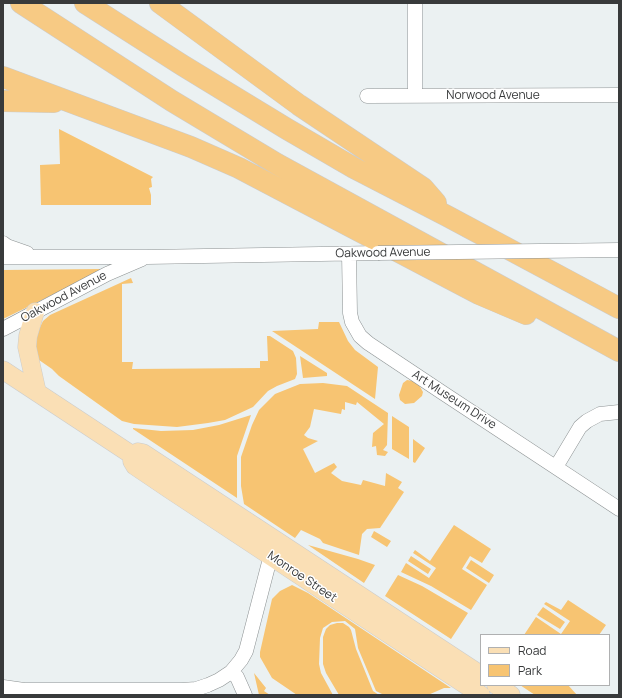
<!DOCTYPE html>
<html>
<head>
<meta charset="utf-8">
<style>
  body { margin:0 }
  #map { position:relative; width:622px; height:698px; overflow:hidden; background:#ebf1f2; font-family:Manrope,sans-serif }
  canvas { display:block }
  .frame { position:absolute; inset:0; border:4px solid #383a3b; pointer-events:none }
  .legend { position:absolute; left:480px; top:634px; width:130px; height:52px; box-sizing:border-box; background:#fff; border:1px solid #afb0b1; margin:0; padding:5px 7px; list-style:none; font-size:12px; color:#383a3b }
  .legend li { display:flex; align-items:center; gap:8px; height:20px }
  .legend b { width:20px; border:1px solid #afb0b1 }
</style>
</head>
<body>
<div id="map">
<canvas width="622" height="698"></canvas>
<div class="frame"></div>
<ul class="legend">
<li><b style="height:5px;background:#fadfb5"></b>Road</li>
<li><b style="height:11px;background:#f7c472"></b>Park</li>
</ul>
</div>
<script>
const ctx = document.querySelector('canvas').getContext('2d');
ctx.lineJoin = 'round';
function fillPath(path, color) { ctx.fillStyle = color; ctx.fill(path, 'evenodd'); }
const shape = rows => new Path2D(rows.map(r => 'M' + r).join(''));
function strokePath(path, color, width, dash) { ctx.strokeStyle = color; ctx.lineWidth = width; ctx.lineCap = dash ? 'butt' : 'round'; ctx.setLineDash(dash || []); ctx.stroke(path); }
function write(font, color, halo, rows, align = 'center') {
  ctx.font = font + ' Manrope,sans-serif'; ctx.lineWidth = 3; ctx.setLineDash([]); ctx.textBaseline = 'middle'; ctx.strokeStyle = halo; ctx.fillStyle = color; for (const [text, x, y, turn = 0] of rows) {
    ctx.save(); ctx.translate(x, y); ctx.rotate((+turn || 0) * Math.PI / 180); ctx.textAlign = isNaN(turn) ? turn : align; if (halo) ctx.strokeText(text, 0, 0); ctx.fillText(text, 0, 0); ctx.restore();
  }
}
fillPath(shape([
  [59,129,153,177,151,179,152,187,149,188,151,195,151,205,41,205,40,165,60,164],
  [102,269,103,270,3,319,3,270],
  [131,278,133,283,122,284,122,362,133,362,132,369,260,368,260,361,268,361,267,336,270,336,293,351,296,358,297,374,295,379,277,386,268,391,253,407,225,420,208,423,177,427,134,424,122,421,59,376,52,369,39,360,34,350,38,331,43,321,50,315],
  [319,322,339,322,348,341,355,350,378,367,375,399,272,331,318,329],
  [300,356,327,373,327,376,303,378],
  [407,380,413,381,419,385,423,392,422,396,414,403,405,404,400,400,399,395,403,383],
  [323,383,347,386,388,413,387,445,383,450,388,452,385,456,377,455,376,446,372,447,373,433,384,424,357,402,356,405,345,402,345,410,342,409,341,414,314,409,310,427,304,435,308,438,318,441,303,449,315,473,334,463,337,467,331,473,342,481,361,485,363,480,385,486,386,473,402,482,398,488,404,492,380,528,367,529,362,534,359,555,323,543,320,539,301,530,295,538,244,504,241,486,241,457,252,425,259,410,275,394,300,384],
  [251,415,237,456,237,498,133,429,133,428,161,431,193,430,219,425],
  [392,416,409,427,409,459,392,449],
  [413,439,425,448,415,463,413,462],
  [454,525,491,549,482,563,470,556,462,569,487,585,471,610,431,586,401,572,406,563,429,578,436,568,413,553,415,550,430,561],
  [374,531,391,541,387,547,371,537],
  [308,545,358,559,375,565,364,583],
  [411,556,431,569,428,574,408,561],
  [471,560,494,575,489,583,466,568],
  [398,575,422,586,468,613,451,639,385,596],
  [292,585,308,593,451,688,444,688,428,695,384,695,376,691,358,648,355,629,345,621,332,622,323,628,320,638,319,664,321,673,333,695,297,695,272,678,260,657,260,652,272,599,280,591],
  [568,600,606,625,599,635,524,635,536,617,561,634,570,621,544,604,546,602,561,610],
  [543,607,565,622,560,629,537,615],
  [337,623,343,623,349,627,351,630,356,649,373,691,379,695,339,695,326,673,323,664,323,637,326,629,330,625],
  [254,673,266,688,264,691,270,695,259,695],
  [520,685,568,685,577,695,535,695]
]), '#f7c472');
const minor = shape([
  [367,96,619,95],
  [415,96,415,3],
  [3,243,7,246,27,253],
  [349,254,350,313,352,322,360,336,368,343,443,393,619,509],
  [3,257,147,257,378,253],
  [3,329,107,274,142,259],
  [556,467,580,427,587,421,600,414,619,412],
  [231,672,237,677,245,695],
  [3,687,24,690,182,690,196,689,208,685,219,680,231,672,241,660,246,651,273,547]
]);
const major = shape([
  [35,312,28,336,27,347,37,392],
  [3,370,132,455],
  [132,455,132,461,135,466,169,489,481,695],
  [132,455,138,452,143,453,481,675],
  [496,685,511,695]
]);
const highway = shape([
  [21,3,172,101,277,164,619,351],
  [85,3,182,65,287,129,354,168,447,216,619,308],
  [160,3,299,105,423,188,436,203],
  [3,77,191,147,239,168,479,294,526,314],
  [3,101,54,102]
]);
strokePath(minor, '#8d9293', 15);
strokePath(major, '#cbcccc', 19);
strokePath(highway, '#cbcccc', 22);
strokePath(minor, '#fff', 14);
strokePath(major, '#fadfb5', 18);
strokePath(highway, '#f7ca84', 21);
const minorBridge = shape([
  [378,253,619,250]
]);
strokePath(minorBridge, '#8d9293', 15, []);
strokePath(minorBridge, '#fff', 14);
write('12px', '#383a3b', '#fff', [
  ["Norwood Avenue",493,96],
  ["Oakwood Avenue",383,253,-1],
  ["Oakwood Avenue",64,297,-28],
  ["Art Museum Drive",454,400,33],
  ["Monroe Street",302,577,34]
]);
</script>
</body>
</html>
